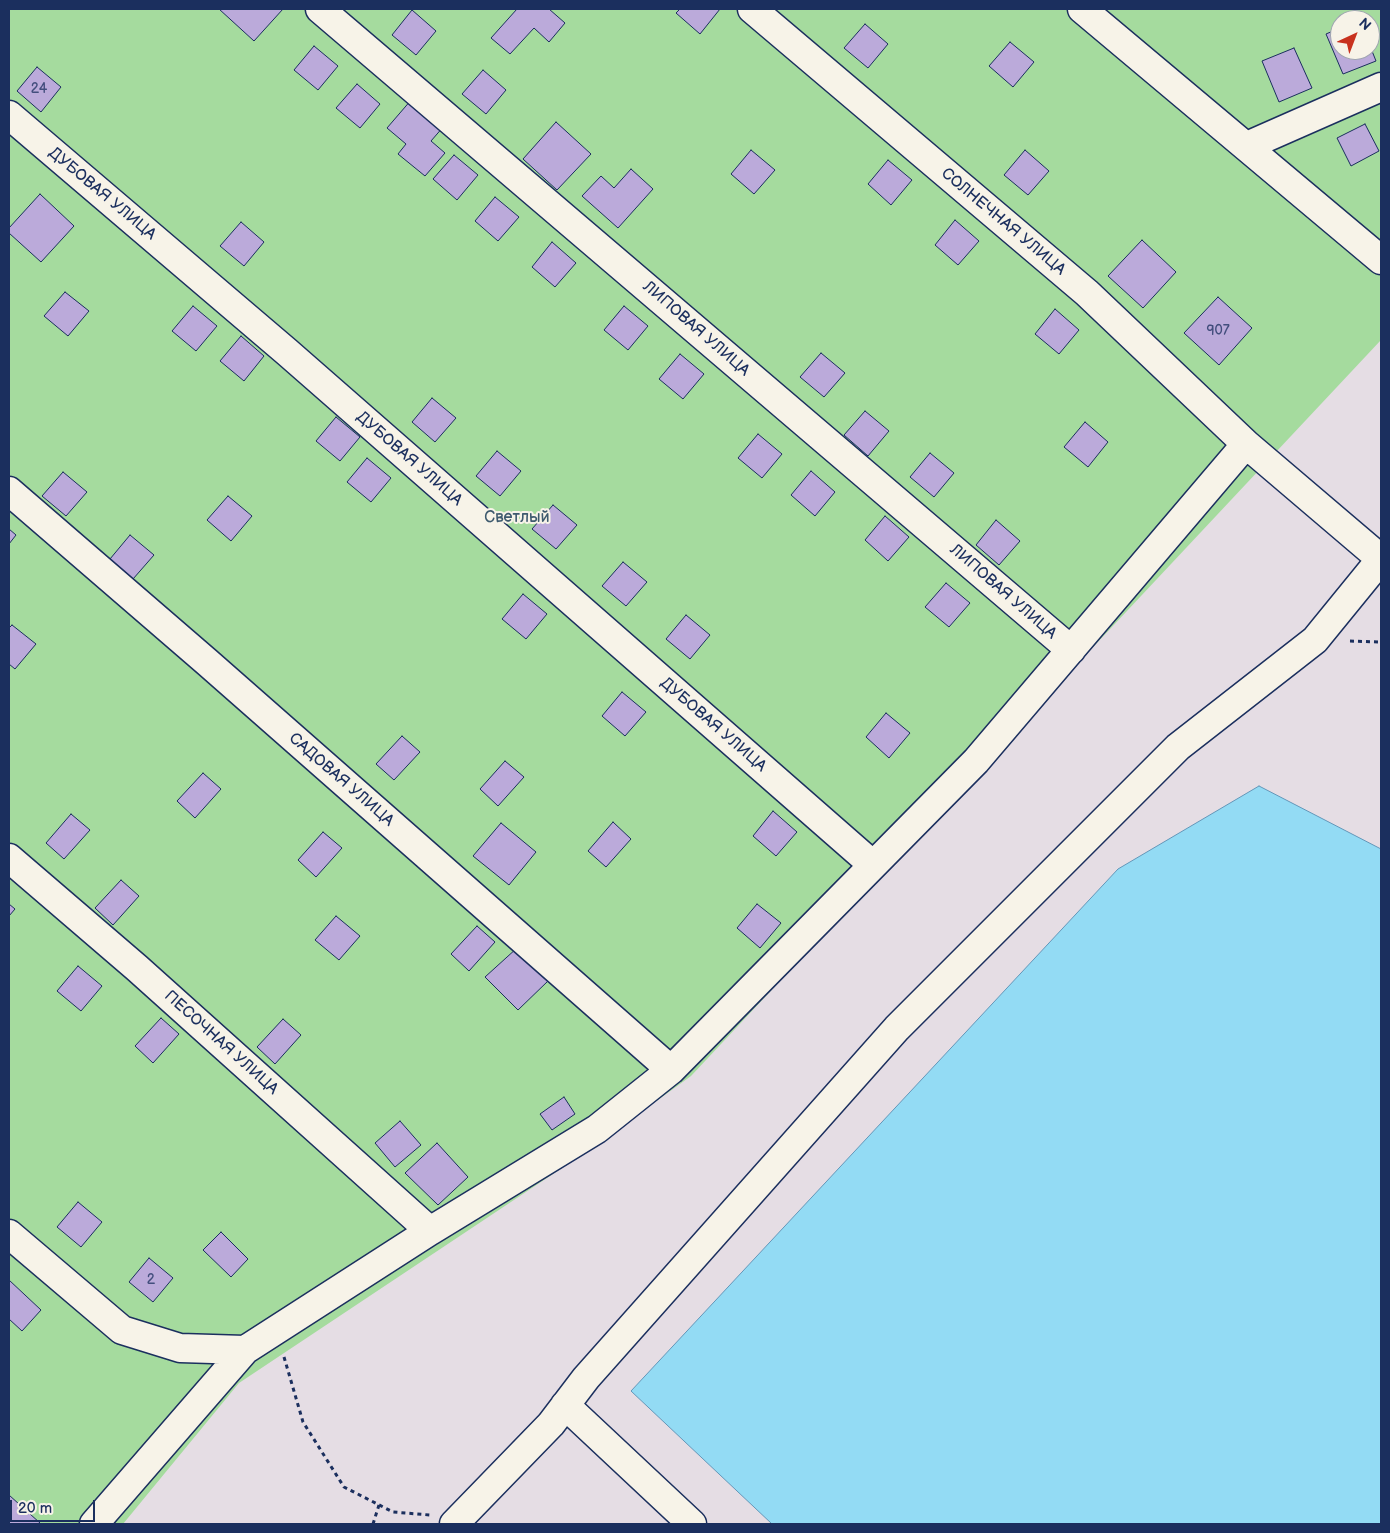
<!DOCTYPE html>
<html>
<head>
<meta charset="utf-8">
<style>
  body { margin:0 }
  #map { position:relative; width:1390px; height:1533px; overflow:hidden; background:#e5dde4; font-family:"Balsamiq Sans",sans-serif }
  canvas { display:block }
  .frame { position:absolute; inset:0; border:10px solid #1b2f5e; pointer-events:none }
  .north { position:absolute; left:1330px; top:10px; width:50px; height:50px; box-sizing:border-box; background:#f7f3e8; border:1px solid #9fa5b1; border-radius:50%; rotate:43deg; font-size:14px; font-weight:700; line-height:20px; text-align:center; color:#1b2f5e }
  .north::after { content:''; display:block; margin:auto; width:18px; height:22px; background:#c8321e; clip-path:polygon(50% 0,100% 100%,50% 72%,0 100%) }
  .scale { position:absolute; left:10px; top:1500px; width:85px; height:22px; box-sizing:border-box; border:2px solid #1b2f5e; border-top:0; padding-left:6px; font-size:15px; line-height:18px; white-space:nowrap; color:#1b2f5e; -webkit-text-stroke:4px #f7f3e8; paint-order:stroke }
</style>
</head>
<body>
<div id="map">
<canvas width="1390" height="1533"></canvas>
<div class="frame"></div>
<div class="north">N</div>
<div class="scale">20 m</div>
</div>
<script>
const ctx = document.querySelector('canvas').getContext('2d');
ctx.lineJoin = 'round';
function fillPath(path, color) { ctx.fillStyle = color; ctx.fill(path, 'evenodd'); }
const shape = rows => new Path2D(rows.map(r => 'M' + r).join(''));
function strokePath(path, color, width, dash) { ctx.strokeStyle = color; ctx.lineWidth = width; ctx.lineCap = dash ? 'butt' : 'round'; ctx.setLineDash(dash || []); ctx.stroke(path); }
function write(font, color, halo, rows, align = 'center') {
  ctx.font = font + ' "Balsamiq Sans",sans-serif'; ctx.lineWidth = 4; ctx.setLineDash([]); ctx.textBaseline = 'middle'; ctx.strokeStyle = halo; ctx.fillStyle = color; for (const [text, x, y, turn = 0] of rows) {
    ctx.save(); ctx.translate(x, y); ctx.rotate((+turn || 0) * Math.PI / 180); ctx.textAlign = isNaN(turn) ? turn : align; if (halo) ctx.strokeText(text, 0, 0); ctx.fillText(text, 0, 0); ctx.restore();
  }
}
fillPath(shape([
  [9,9,1381,9,1381,340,691,1076,586,1152,239,1383,123,1524,9,1524],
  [1340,20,1370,20,1370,50,1340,50]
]), '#a5db9e');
const water = shape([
  [1259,786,1381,849,1381,1524,772,1524,631,1391,1118,869,1259,786]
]);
fillPath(water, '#93dbf4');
strokePath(water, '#6396b8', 1);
const building = shape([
  [219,9,283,9,254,41,219,9],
  [517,9,549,9,565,23,549,42,534,28,510,54,491,38,517,9],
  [680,9,720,9,700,34,676,13,680,9],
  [412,10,436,31,416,55,392,35,412,10],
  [865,24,888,44,868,68,844,48,865,24],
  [1340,28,1340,50,1370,50,1370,46,1376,61,1343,74,1326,34,1340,28],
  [1010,42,1034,62,1013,87,989,66,1010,42],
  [314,46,338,66,318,90,294,70,314,46],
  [1294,48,1312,88,1279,102,1262,61,1294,48],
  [37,67,61,87,41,112,17,91,37,67],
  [483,70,506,90,486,114,462,94,483,70],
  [357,84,380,104,360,128,336,108,357,84],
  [412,99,444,126,431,141,445,153,425,176,398,154,406,144,387,128,412,99],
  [556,122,591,154,557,190,523,159,556,122],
  [1365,124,1379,151,1351,166,1337,138,1365,124],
  [751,150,775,170,754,194,731,174,751,150],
  [1025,150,1049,171,1028,195,1004,175,1025,150],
  [454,155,478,175,457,200,433,179,454,155],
  [888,160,912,180,891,205,868,184,888,160],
  [631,169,653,189,618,228,582,196,601,176,614,188,631,169],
  [40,194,74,226,41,262,9,233,9,228,40,194],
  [495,197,519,217,498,241,475,221,495,197],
  [955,220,979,241,958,265,935,245,955,220],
  [241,222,264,242,244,266,220,246,241,222],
  [1142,240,1176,272,1143,308,1108,276,1142,240],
  [552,242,576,263,555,287,532,267,552,242],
  [65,292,89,311,68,336,44,316,65,292],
  [1218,297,1252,328,1219,365,1184,333,1218,297],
  [193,306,217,326,196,351,172,331,193,306],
  [624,306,648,326,628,350,604,330,624,306],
  [1055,309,1079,330,1059,354,1035,334,1055,309],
  [241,336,264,356,244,381,220,361,241,336],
  [821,353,845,373,824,397,800,377,821,353],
  [680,354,704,374,683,399,659,379,680,354],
  [432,398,456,418,435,442,412,422,432,398],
  [865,411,889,431,868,456,844,435,865,411],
  [336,417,360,437,340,461,316,441,336,417],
  [1085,422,1108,442,1088,467,1064,447,1085,422],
  [758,434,782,454,762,478,738,458,758,434],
  [497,451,521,471,500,496,476,476,497,451],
  [930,453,954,473,934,497,910,477,930,453],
  [367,458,391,478,371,502,347,482,367,458],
  [811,471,835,492,815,516,791,495,811,471],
  [63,472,87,492,66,516,42,496,63,472],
  [228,496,252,516,231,541,207,520,228,496],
  [553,505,577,525,556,549,532,529,553,505],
  [885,516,909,537,888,561,865,540,885,516],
  [996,520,1020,541,999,565,976,545,996,520],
  [9,529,16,535,9,544,9,529],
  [130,535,154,555,133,579,110,559,130,535],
  [623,562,647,582,626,606,602,586,623,562],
  [946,583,970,603,949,627,925,607,946,583],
  [523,594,547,614,526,639,502,619,523,594],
  [686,615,710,635,690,659,666,639,686,615],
  [12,625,36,644,15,669,9,664,9,628,12,625],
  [622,692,646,712,625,736,602,716,622,692],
  [886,713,910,733,889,758,866,737,886,713],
  [402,736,420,752,394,780,376,764,402,736],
  [505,761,524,777,498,806,480,789,505,761],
  [203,773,221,789,195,818,177,801,203,773],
  [773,811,797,832,776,856,753,836,773,811],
  [71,814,90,830,64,859,46,843,71,814],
  [613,822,631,839,606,867,588,851,613,822],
  [501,823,536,852,509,885,473,856,501,823],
  [323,832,342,848,316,877,298,860,323,832],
  [121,880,139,896,113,925,95,908,121,880],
  [9,904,15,909,9,916,9,904],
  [757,904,781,923,760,948,737,928,757,904],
  [336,916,360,936,339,960,315,940,336,916],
  [477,926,495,942,469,971,451,954,477,926],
  [517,948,548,981,518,1010,485,977,517,948],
  [78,966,102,986,81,1011,57,991,78,966],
  [161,1018,179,1034,153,1063,135,1046,161,1018],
  [283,1019,301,1035,275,1064,257,1047,283,1019],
  [564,1097,575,1114,552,1130,540,1114,564,1097],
  [400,1121,421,1145,395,1167,375,1143,400,1121],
  [437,1143,468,1177,438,1205,405,1173,437,1143],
  [78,1202,102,1222,81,1247,57,1227,78,1202],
  [221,1232,248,1259,231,1277,203,1250,221,1232],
  [149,1258,173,1278,153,1302,129,1282,149,1258],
  [9,1280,41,1310,22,1331,9,1319,9,1280],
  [9,1495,40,1523,39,1524,9,1524,9,1495]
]);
fillPath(building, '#bbaada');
strokePath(building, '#1b2f5e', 1);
const minor = shape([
  [320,9,1071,650],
  [752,9,1087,293,1246,444],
  [1082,9,1381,260],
  [9,115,287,352,873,865],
  [1247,146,1381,87],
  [9,491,207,662,671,1070],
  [9,858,137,968,430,1231],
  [9,1234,122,1330,180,1348,245,1350],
  [565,1405,692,1524],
  [94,1524,245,1350,430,1231,597,1129,671,1070,976,761,1246,444,1381,559],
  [454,1524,551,1424,586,1378,897,1028,1178,747,1315,640,1381,559]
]);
strokePath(minor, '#1b2f5e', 31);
strokePath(shape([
  [1350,641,1381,642],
  [284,1357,303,1422,344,1487,393,1512,430,1515],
  [373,1524,379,1505]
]), '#1b2f5e', 3, [4, 4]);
strokePath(minor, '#f7f3e8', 28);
write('14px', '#434e7d', null, [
  ["24",39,89],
  ["907",1218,331],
  ["2",151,1280]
]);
write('16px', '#1b2f5e', '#f7f3e8', [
  ["ДУБОВАЯ УЛИЦА",102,194,40],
  ["СОЛНЕЧНАЯ УЛИЦА",1003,222,40],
  ["ЛИПОВАЯ УЛИЦА",696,329,41],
  ["ДУБОВАЯ УЛИЦА",409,459,41],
  ["ЛИПОВАЯ УЛИЦА",1003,592,41],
  ["ДУБОВАЯ УЛИЦА",713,725,41],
  ["САДОВАЯ УЛИЦА",341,780,41],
  ["ПЕСОЧНАЯ УЛИЦА",221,1043,42]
]);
write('16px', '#3e5a6e', '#f7f3e8', [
  ["Светлый",517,518]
]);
</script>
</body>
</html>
